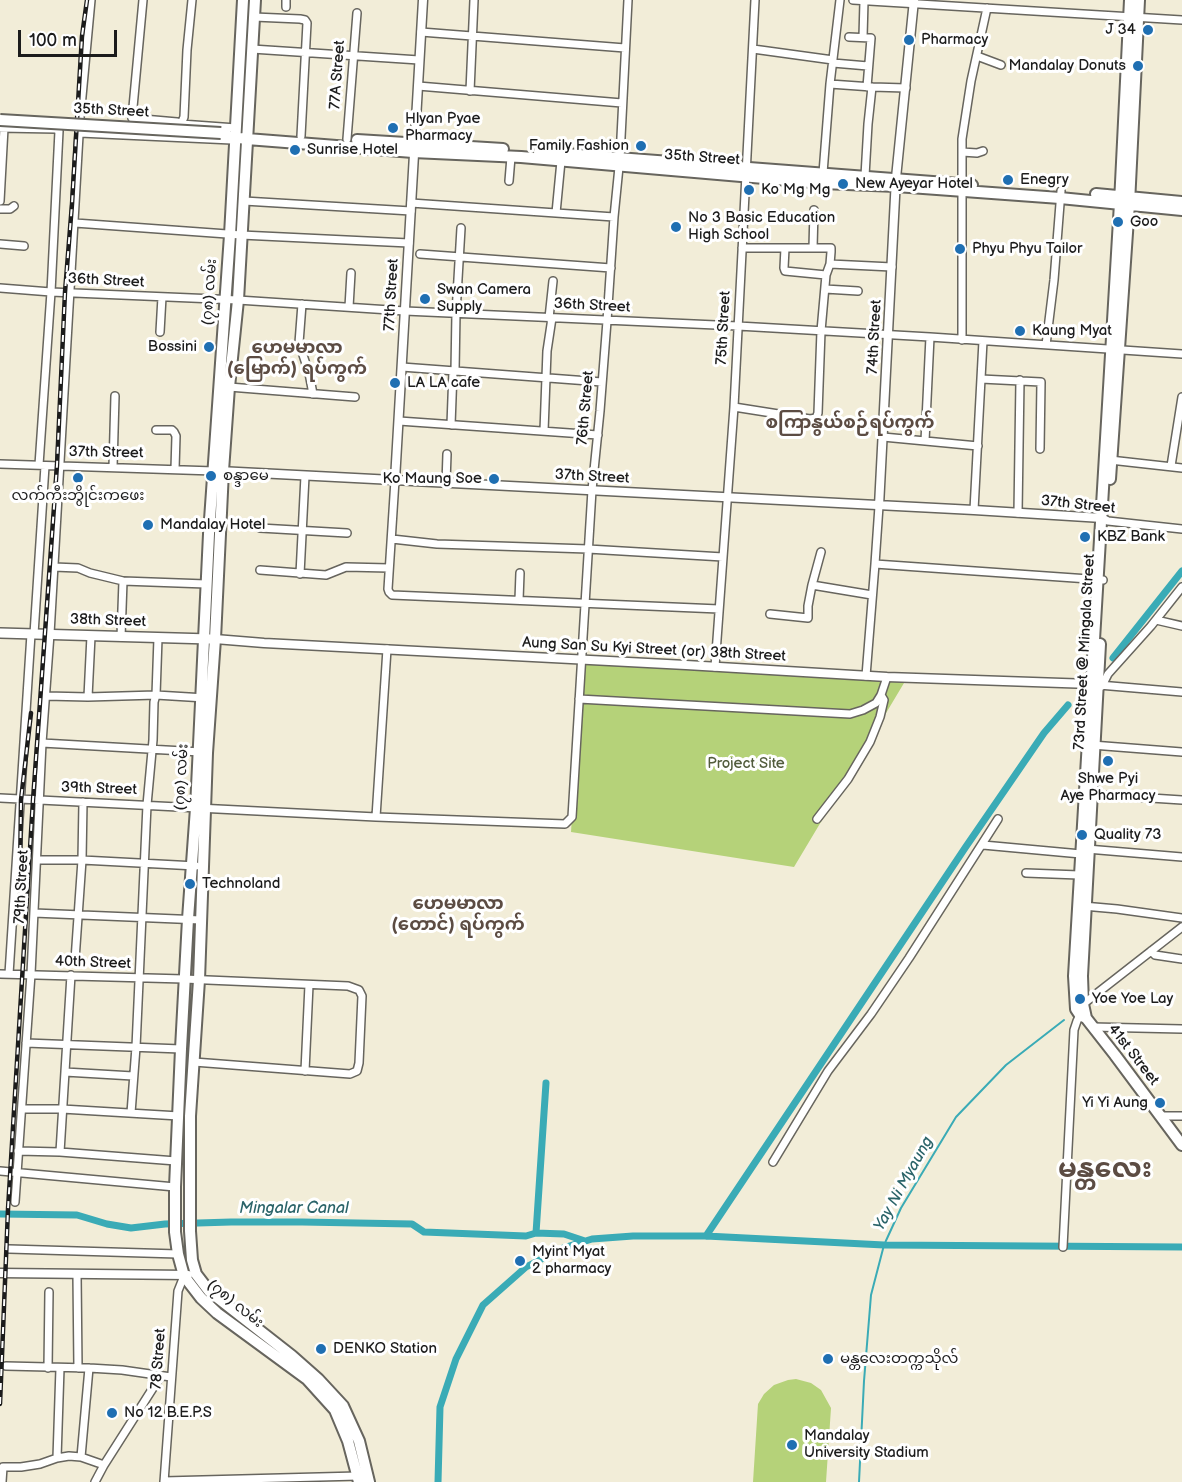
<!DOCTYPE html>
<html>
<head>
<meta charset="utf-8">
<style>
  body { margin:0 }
  #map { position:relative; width:1182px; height:1482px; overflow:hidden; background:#f2edd8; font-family:"Balsamiq Sans",sans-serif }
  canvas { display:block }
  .scale { position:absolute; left:18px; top:30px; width:99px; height:27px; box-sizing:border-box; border:3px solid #1c1c1c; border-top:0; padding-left:8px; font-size:18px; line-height:21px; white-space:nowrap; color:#1c1c1c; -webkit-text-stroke:4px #fff; paint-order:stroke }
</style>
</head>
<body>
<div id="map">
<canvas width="1182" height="1482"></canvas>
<div class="scale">100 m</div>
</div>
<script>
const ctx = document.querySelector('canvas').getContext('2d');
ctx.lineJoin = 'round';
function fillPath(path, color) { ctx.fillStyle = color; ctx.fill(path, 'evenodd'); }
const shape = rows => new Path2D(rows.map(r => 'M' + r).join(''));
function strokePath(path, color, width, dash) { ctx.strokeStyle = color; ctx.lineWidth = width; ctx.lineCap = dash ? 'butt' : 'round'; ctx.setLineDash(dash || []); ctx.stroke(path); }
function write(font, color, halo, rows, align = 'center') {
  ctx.font = font + ' "Balsamiq Sans","Noto Sans Myanmar",sans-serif'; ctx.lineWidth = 6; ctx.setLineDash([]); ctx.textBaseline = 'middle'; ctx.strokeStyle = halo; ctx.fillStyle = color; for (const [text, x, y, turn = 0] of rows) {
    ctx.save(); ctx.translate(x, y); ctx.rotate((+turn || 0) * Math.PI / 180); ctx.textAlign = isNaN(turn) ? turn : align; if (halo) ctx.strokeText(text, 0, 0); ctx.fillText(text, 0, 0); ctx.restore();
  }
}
fillPath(shape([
  [582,660,907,678,794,867,571,832],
  [796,1379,811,1383,821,1390,831,1408,826,1482,753,1482,758,1404,764,1394,774,1385,788,1380]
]), '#b5d279');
strokePath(shape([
  [859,1482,864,1381,871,1295,884,1245,901,1208,956,1117,1006,1065,1064,1020]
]), '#3aabb6', 2);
strokePath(shape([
  [1113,658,1182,571],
  [0,1214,77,1215,107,1224,131,1228,165,1224,231,1222,302,1222,412,1224,424,1232,526,1236,536,1233,564,1234,585,1241],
  [536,1233,546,1083],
  [706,1236,965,848,1044,733,1068,705],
  [438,1482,440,1407,456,1359,483,1305,526,1267,563,1248,592,1239,633,1236,706,1236,884,1245,1182,1247]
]), '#3aabb6', 7);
const minor = shape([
  [143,0,132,118,177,122,181,124,184,117,187,50,192,0],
  [853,0,1182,20],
  [286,7,286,0],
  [254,17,300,19,305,20,307,23,301,136],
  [421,32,625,48],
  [849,37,871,38,867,87],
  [863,37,864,1],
  [252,49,419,60],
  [753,49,833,60],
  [977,56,1001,65],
  [833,63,868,66],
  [830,84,872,87,906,88],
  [418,86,622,103],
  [470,91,474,0],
  [181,124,236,128],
  [0,128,56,129,59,131,51,292,39,465],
  [80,133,232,140],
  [347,139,357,13],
  [962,152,977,153,983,151],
  [823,173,830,84,840,0],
  [865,176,868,124,872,87],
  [509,181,511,157],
  [0,201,4,128],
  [244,201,411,211],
  [411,203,614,217],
  [0,209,10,209,14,206],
  [556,213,561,161],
  [75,223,241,235,409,243],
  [0,244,24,246],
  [785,248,784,268,785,271,826,275],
  [813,248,814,210],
  [420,254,611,268],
  [830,264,892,267],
  [0,288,51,292,238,300,405,311,738,326,930,337,1182,354],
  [825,289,858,291],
  [302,304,299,343,309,373,313,394],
  [349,307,351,273],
  [549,318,553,281],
  [160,332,162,297],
  [962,340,962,139,971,81,987,8],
  [1046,345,1054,280,1061,191],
  [402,367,602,382],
  [455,371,456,313,461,228],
  [981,379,1041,382,1040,449],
  [229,387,355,397],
  [734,407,810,419,816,418,818,413,821,331,826,275,830,264,831,252,831,248,742,248],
  [399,421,598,435],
  [451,425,453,371],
  [156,430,172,430,174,432,176,436,175,469],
  [544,431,547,351,552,318],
  [883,437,978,446],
  [925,441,930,337],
  [1110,460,1182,468],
  [0,464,214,471],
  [1171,466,1182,397],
  [113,467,115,396],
  [395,480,388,589,389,592,392,595,719,609],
  [446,483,447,454],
  [974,510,983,341],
  [1018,513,1020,380],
  [1102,518,1108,521,1182,529],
  [260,528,347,533],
  [392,539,437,544,588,549,723,557],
  [821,552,812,585,872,595],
  [875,564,1103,580],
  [54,567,78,568,90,573,123,581,206,584],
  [260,570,326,575,346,567,389,568],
  [300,574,305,476],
  [519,600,520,573],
  [770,614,808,618,808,606,812,585],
  [1156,620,1182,626],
  [34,634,45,466],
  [121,637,123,581],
  [715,667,734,407,755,0],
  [866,676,875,564,879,506],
  [1099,685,1182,692],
  [1102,686,1108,674,1151,626,1182,587],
  [46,696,88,697,156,695,205,698],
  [88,697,91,636],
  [579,699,850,714,863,710,876,703,881,695,887,677],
  [42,743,201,752],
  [1092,745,1182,752],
  [1089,794,1182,800],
  [0,798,376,817,565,824,572,817,592,490,600,411,607,321,614,217,620,157,628,0],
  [376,817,387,649],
  [817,819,848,779,870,742,880,717,884,700,881,695],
  [983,845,1081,854],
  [1087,849,1182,857],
  [37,860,82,860,196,866],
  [1026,873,1079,875],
  [1083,906,1117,909,1182,918],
  [34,913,201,920],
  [1151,951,1155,955,1182,959],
  [75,960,82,860,83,802],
  [0,974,184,979,348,986,359,990,362,996,359,1063,357,1071,350,1074,194,1062],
  [9,974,31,634],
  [1082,1005,1182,927],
  [1092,1027,1182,1029],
  [26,1043,181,1049],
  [305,1071,309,985],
  [65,1072,133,1076],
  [22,1109,62,1109,179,1116],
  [131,1113,136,1047,147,805,153,740,154,702,156,695,158,638],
  [1161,1116,1182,1116],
  [18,1151,60,1152,176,1161],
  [60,1152,71,975],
  [773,1162,828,1071,871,1014,909,958,998,819],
  [0,1171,175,1187],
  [15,1202,31,974,42,743,50,634,80,118,91,0],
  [1063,1247,1074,1030,1077,1021,1080,1015],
  [9,1249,178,1254],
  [77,1275,78,1368],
  [6,1366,89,1368,122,1370,171,1377],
  [48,1368,49,1292],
  [60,1368,57,1458,69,1456,81,1457,104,1465],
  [81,1457,89,1368],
  [164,1481,358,1476],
  [2,1482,3,1467,21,1467,40,1464,57,1458],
  [95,1482,104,1465,160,1377],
  [164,1482,178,1291,184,1276]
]);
const tertiary = shape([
  [219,471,974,510,1102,518],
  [395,480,423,0],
  [879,506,896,178,914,0],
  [215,639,264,643,686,665,887,677,1091,684],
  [0,1273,188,1275]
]);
const secondary = shape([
  [0,633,210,639]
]);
const primary = shape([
  [243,0,230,235,209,534,196,808,188,919,181,1049,175,1187,175,1232,178,1254,184,1276,201,1298,217,1313,307,1379,335,1410,348,1441,359,1482],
  [255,0,238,300,229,387,223,471,215,639,207,753,199,980,190,1116,190,1231,192,1260,196,1274,209,1291,292,1356,318,1379,343,1406,359,1441,369,1482],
  [1130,0,1120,203,1074,976,1076,1009,1080,1015,1086,1018,1115,1055,1182,1145],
  [221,133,231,137,247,139,413,152,521,157,822,183,896,186,1060,198,1182,210],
  [357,140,503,149],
  [539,152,972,185],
  [1096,194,1182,202],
  [1110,479,1129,204,1139,0],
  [1086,1018,1083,1004,1082,976,1100,644]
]);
strokePath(minor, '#67655e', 10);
strokePath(tertiary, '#67655e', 11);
strokePath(secondary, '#67655e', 12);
strokePath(primary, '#67655e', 14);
strokePath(minor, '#fff', 7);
strokePath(tertiary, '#fff', 8);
strokePath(secondary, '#fff', 9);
strokePath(primary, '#fff', 10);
const rail = shape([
  [20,880,21,800,31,713],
  [0,1404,8,1209,33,800,57,465,65,292,72,204,82,36,87,0]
]);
strokePath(rail, '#1c1c1c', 4.5);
strokePath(rail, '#fff', 2, [7]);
const primaryBridge = shape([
  [0,120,221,133]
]);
strokePath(primaryBridge, '#67655e', 14, []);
strokePath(primaryBridge, '#fff', 10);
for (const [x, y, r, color] of [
  [1148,30,6,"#1f6fb2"],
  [909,40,6,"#1f6fb2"],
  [1138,66,6,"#1f6fb2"],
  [393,128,6,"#1f6fb2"],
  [641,146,6,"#1f6fb2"],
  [295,150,6,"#1f6fb2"],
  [1008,180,6,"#1f6fb2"],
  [843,184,6,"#1f6fb2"],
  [749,190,6,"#1f6fb2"],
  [1118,222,6,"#1f6fb2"],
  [676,227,6,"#1f6fb2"],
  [960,249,6,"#1f6fb2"],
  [425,299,6,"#1f6fb2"],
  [1020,331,6,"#1f6fb2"],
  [209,347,6,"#1f6fb2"],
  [395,383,6,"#1f6fb2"],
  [211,476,6,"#1f6fb2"],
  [78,478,6,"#1f6fb2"],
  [494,479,6,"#1f6fb2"],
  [148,525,6,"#1f6fb2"],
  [1085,537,6,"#1f6fb2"],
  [1108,761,6,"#1f6fb2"],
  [1082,835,6,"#1f6fb2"],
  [190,884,6,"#1f6fb2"],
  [1080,999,6,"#1f6fb2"],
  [1160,1103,6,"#1f6fb2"],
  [520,1261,6,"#1f6fb2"],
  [321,1349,6,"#1f6fb2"],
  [828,1359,6,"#1f6fb2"],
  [112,1413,6,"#1f6fb2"],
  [792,1445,6,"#1f6fb2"]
]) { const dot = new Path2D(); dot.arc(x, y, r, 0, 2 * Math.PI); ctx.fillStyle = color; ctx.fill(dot); strokePath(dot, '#fff', 2); }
write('15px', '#1c1c1c', '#fff', [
  ["J 34",1136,30,"right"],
  ["Pharmacy",921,40],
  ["Mandalay Donuts",1126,66,"right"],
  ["Hlyan Pyae",405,119],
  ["Pharmacy",405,136],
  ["Family Fashion",629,146,"right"],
  ["Sunrise Hotel",307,150],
  ["Enegry",1020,180],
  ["New Ayeyar Hotel",855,184],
  ["Ko Mg Mg",761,190],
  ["No 3 Basic Education",688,218],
  ["High School",688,235],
  ["Goo",1130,222],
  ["Phyu Phyu Tailor",972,249],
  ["Swan Camera",437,290],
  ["Supply",437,307],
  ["Kaung Myat",1032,331],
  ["Bossini",197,347,"right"],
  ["LA LA cafe",407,383],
  ["စန္ဒာမေ",223,476],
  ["Ko Maung Soe",482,479,"right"],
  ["လက်ကီးဘွိုင်းကဖေး",78,496,"center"],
  ["Mandalay Hotel",160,525],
  ["KBZ Bank",1097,537],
  ["Shwe Pyi",1108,779,"center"],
  ["Aye Pharmacy",1108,796,"center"],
  ["Quality 73",1094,835],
  ["Technoland",202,884],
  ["Yoe Yoe Lay",1092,999],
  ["Yi Yi Aung",1148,1103,"right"],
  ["Myint Myat",532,1252],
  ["2 pharmacy",532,1269],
  ["DENKO Station",333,1349],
  ["မန္တလေးတက္ကသိုလ်",840,1359],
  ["No 12 B.E.P.S",124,1413],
  ["Mandalay",804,1436],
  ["University Stadium",804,1453]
], 'left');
write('15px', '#1c1c1c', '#fff', [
  ["77A Street",338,75,-86],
  ["35th Street",111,111,3],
  ["35th Street",702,158,4],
  ["36th Street",106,281,3],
  ["(၇၈) လမ်း",210,292,-86],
  ["77th Street",392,295,-87],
  ["36th Street",592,306,3],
  ["75th Street",724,328,-87],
  ["74th Street",875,337,-87],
  ["76th Street",586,408,-85],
  ["37th Street",106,453,1],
  ["37th Street",592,477,3],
  ["37th Street",1078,505,6],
  ["38th Street",108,621,2],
  ["Aung San Su Kyi Street (or) 38th Street",654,650,3],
  ["73rd Street @ Mingala Street",1085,652,-87],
  ["(၇၈) လမ်း",182,777,-87],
  ["39th Street",99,789,2],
  ["79th Street",22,887,-87],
  ["40th Street",93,963,2],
  ["41st Street",1133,1055,52],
  ["(၇၈) လမ်း",235,1304,39],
  ["78 Street",159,1359,-86]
]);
write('15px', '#525c3d', '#fff', [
  ["Project Site",746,764]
]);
write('italic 16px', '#2b6469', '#fff', [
  ["Yay Ni Myaung",904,1184,-61],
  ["Mingalar Canal",294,1209]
]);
write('bold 18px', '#5c4c43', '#fff', [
  ["ဟေမမာလာ",297,348],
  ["(မြောက်) ရပ်ကွက်",297,369],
  ["စကြာနွယ်စဉ်ရပ်ကွက်",850,423],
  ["ဟေမမာလာ",458,904],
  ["(တောင်) ရပ်ကွက်",458,925]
]);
write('bold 27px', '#5c4c43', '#fff', [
  ["မန္တလေး",1105,1170]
]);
</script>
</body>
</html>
